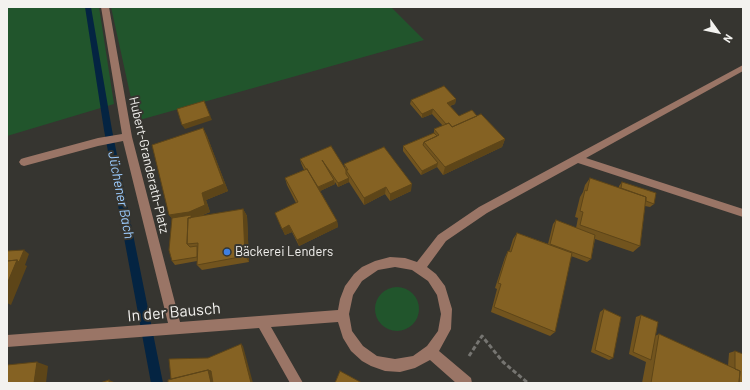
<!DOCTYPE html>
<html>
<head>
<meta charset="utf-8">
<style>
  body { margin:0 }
  #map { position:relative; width:750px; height:390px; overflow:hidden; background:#363530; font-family:Barlow,sans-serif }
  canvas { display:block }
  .frame { position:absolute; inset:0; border:8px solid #f3f2ef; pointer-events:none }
  .north { position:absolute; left:698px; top:12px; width:40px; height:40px; -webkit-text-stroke:3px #363530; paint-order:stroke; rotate:123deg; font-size:11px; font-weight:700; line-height:16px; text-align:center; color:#f3f2ef }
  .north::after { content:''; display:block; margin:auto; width:14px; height:18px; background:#f3f2ef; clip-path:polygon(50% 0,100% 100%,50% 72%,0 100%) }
</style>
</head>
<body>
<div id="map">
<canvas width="750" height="390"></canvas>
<div class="frame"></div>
<div class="north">N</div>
</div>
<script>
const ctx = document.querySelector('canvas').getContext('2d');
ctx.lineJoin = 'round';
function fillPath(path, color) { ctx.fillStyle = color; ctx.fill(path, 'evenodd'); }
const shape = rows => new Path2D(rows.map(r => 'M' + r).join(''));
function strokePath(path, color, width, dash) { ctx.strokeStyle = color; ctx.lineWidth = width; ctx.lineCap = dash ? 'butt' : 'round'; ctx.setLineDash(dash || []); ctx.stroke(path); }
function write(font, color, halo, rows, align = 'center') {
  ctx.font = font + ' Barlow,sans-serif'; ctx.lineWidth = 4; ctx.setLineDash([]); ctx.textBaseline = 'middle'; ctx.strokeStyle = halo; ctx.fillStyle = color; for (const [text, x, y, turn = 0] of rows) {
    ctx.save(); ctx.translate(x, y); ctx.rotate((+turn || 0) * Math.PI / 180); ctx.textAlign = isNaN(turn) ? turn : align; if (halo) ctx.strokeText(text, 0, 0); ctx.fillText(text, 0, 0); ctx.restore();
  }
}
fillPath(shape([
  [7,7,99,7,114,104,7,136],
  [111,7,391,7,424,40,136,121],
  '375 309a22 22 0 1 1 44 0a22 22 0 1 1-44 0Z'
]), '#21552c');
fillPath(shape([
  [85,7,91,7,112,130,163,383,151,383,104,130,85,7]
]), '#042442');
strokePath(shape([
  [469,356,482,336,503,362,528,383]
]), '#767571', 3, [4.5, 2.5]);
fillPath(shape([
  [101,7,109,7,132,137,180,322,338,310,340,299,345,286,354,274,362,267,375,261,390,257,405,258,417,262,438,235,479,207,743,65,743,71,586,158,743,209,743,217,578,163,487,213,446,241,427,267,436,274,445,286,452,309,451,329,439,351,471,378,472,383,456,383,430,360,415,368,400,372,385,371,371,366,362,361,351,351,343,338,338,322,271,327,303,383,290,383,259,328,7,347,7,335,168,323,123,141,98,146,24,166,21,165,19,162,21,159,24,158,98,138,122,134,101,7],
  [395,267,412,270,428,281,437,295,441,314,438,331,427,346,413,356,395,359,377,356,363,346,352,331,349,314,353,295,362,281,378,270,395,267]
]), '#9a7566');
fillPath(shape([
  [456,99,455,104,450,106,459,116,477,116,505,139,502,147,443,175,437,167,421,175,403,151,403,146,434,133,434,129,443,126,432,114,422,118,410,104,411,100],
  [203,128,207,136,228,191,206,200,210,212,198,217,243,209,247,216,249,262,202,270,197,265,197,261,175,265,172,261,172,218,169,215],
  [300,159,345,168,344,164,411,191,390,201,385,194,364,205,349,182,338,187,335,182,335,184,320,191,337,221,338,227,299,246,292,232,285,235,275,213,296,203,287,185,285,178,304,170,301,163],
  [590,178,619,188,619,186,622,182,654,204,650,207,645,206,640,246,633,252,595,239,591,259,587,262,571,256,555,332,550,336,491,312,497,289,495,288,505,257,508,251,509,252,513,239,517,233,548,244,553,224,556,220,576,228,578,218,575,217,580,197,583,192,585,185],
  [604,309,613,358,609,360,591,352,600,312],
  [641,315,655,336,659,334,728,366,729,353,735,351,743,383,642,383,646,362,629,354,636,317]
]), '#72541e');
fillPath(shape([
  [456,99,455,104,446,107,447,103],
  [204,101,212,120,185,129,182,125],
  [433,109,432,114,422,118,422,114],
  [203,128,207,136,228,191,206,200,210,212,194,218,175,222,169,215,202,193],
  [505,139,502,147,443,175,445,167],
  [438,163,437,167,421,175,422,171],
  [349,178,349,182,338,187,338,183],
  [334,180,335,184,318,192,317,188],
  [412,184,411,191,390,201,390,194],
  [386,187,385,194,364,205,364,198],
  [243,209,247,216,249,262,245,256],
  [337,221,338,227,299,246,297,240],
  [289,225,292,232,285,235,282,229],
  [24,250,29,254,25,265,27,266,11,305,7,303,7,284,17,260],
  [241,344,243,346,253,383,251,383],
  [37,362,48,366,46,383,34,383],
  [208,370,214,373,216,383,211,383],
  [109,380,114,382,114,383,109,383]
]), '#5d4518');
const building = shape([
  [444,86,456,99,447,103,459,116,472,110,477,116,452,127,449,123,446,124,433,109,422,114,411,100,444,86],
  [204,101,210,116,182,125,177,109,204,101],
  [481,114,505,139,445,167,424,142,439,135,434,129,449,123,452,127,481,114],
  [203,128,224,184,202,193,205,205,189,212,169,215,152,145,203,128],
  [434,133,437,136,424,142,423,145,438,163,422,171,403,146,434,133],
  [331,146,346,170,346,174,349,178,338,183,322,160,334,180,318,187,307,169,306,169,300,159,331,146],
  [384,147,412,184,390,194,386,187,364,198,346,170,348,170,344,164,384,147],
  [307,169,337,221,297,240,289,225,282,229,275,213,298,202,285,178,307,169],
  [590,178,646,197,640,246,580,225,583,212,580,211,585,190,587,191,590,178],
  [622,182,656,193,654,204,646,201,646,197,621,188,622,182],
  [243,209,245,256,197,265,198,243,187,244,188,218,243,209],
  [191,215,191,218,188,218,187,244,190,247,197,246,197,257,172,261,169,250,172,218,191,215],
  [556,220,595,235,591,259,550,244,556,220],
  [517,233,572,253,555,332,494,307,501,284,498,283,508,251,511,252,517,233],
  [24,250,19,262,17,260,7,261,7,251,24,250],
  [17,260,7,284,7,261,17,260],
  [604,309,621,317,613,358,595,350,604,309],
  [641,315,658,322,651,360,633,352,641,315],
  [659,334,740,371,739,383,651,383,659,334],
  [241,344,251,383,213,383,211,371,208,370,171,379,169,359,208,358,241,344],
  [735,351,743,354,743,383,739,383,740,371,735,369,735,351],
  [37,362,34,383,7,383,7,365,37,362],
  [208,370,211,383,168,383,168,380,208,370],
  [340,371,362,383,335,383,340,371],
  [109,380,109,383,100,383,109,380]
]);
fillPath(building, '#856223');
strokePath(building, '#5d4518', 1);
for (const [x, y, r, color] of [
  [227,252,4,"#3f7fe0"]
]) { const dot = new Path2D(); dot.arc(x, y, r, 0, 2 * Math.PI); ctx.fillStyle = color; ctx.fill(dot); strokePath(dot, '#363530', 1.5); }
write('13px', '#f3f2ef', '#363530', [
  ["Hubert-Granderath-Platz",149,165,77]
]);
write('13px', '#f3f2ef', '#363530', [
  ["Bäckerei Lenders",235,252]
], 'left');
write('italic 14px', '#9bcafc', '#363530', [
  ["Jüchener Bach",121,195,79]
]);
write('16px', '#f3f2ef', '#363530', [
  ["In der Bausch",174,312,-5]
]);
</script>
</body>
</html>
